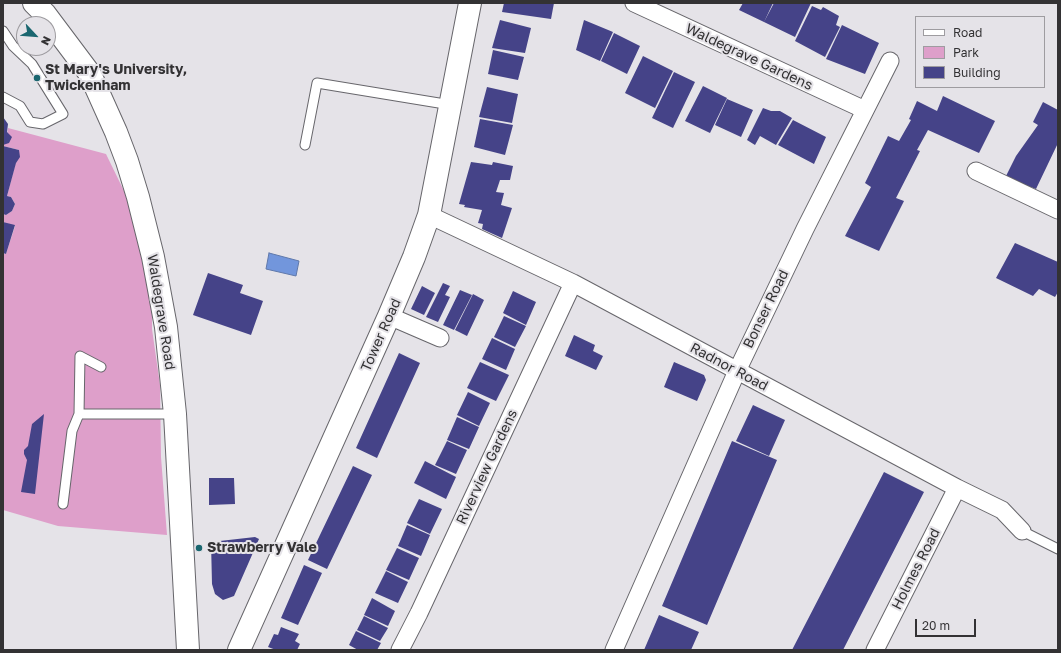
<!DOCTYPE html>
<html>
<head>
<meta charset="utf-8">
<style>
  body { margin:0 }
  #map { position:relative; width:1061px; height:653px; overflow:hidden; background:#e5e3e8; font-family:"Golos Text",sans-serif }
  canvas { display:block }
  .frame { position:absolute; inset:0; border:4px solid #333234; pointer-events:none }
  .legend { position:absolute; left:915px; top:16px; width:130px; height:72px; box-sizing:border-box; background:#e5e3e8; border:1px solid #9e9ca0; margin:0; padding:5px 7px; list-style:none; font-size:12px; color:#333234 }
  .legend li { display:flex; align-items:center; gap:8px; height:20px }
  .legend b { width:20px; border:1px solid #9e9ca0 }
  .north { position:absolute; left:16px; top:16px; width:40px; height:40px; box-sizing:border-box; background:#e5e3e8; border:1px solid #9e9ca0; border-radius:50%; rotate:116deg; font-size:11px; font-weight:700; line-height:16px; text-align:center; color:#333234 }
  .north::after { content:''; display:block; margin:auto; width:14px; height:18px; background:#1a666f; clip-path:polygon(50% 0,100% 100%,50% 72%,0 100%) }
  .scale { position:absolute; left:915px; top:619px; width:61px; height:18px; box-sizing:border-box; border:2px solid #333234; border-top:0; padding-left:5px; font-size:12px; line-height:14px; white-space:nowrap; color:#333234; -webkit-text-stroke:3px #e5e3e8; paint-order:stroke }
</style>
</head>
<body>
<div id="map">
<canvas width="1061" height="653"></canvas>
<div class="frame"></div>
<ul class="legend">
<li><b style="height:5px;background:#fff"></b>Road</li>
<li><b style="height:11px;background:#de9fca"></b>Park</li>
<li><b style="height:11px;background:#454388"></b>Building</li>
</ul>
<div class="north">N</div>
<div class="scale">20 m</div>
</div>
<script>
const ctx = document.querySelector('canvas').getContext('2d');
ctx.lineJoin = 'round';
function fillPath(path, color) { ctx.fillStyle = color; ctx.fill(path, 'evenodd'); }
const shape = rows => new Path2D(rows.map(r => 'M' + r).join(''));
function strokePath(path, color, width, dash) { ctx.strokeStyle = color; ctx.lineWidth = width; ctx.lineCap = dash ? 'butt' : 'round'; ctx.setLineDash(dash || []); ctx.stroke(path); }
function write(font, color, halo, rows, align = 'center') {
  ctx.font = font + ' "Golos Text",sans-serif'; ctx.lineWidth = 4; ctx.setLineDash([]); ctx.textBaseline = 'middle'; ctx.strokeStyle = halo; ctx.fillStyle = color; for (const [text, x, y, turn = 0] of rows) {
    ctx.save(); ctx.translate(x, y); ctx.rotate((+turn || 0) * Math.PI / 180); ctx.textAlign = isNaN(turn) ? turn : align; if (halo) ctx.strokeText(text, 0, 0); ctx.fillText(text, 0, 0); ctx.restore();
  }
}
fillPath(shape([
  [8,128,106,154,125,193,139,243,152,312,152,329,160,385,161,457,167,535,58,526,3,510,3,253,6,254,15,226,3,222,3,214,6,215,12,211,15,204,11,197,7,196,19,150,3,146,3,140,7,136]
]), '#de9fca');
const water = shape([
  [269,253,299,261,296,276,266,269,269,253]
]);
fillPath(water, '#7296dc');
strokePath(water, '#5f78aa', 1);
fillPath(shape([
  [504,3,554,3,551,19,502,12],
  [743,3,773,3,764,22,739,10],
  [774,3,811,3,795,37,764,22],
  [812,6,821,10,823,7,839,16,836,25,840,27,825,57,795,41],
  [500,20,531,28,525,53,492,48],
  [584,20,613,32,600,61,576,50],
  [842,25,879,43,865,74,826,59],
  [614,33,640,46,627,74,601,61],
  [493,50,524,57,518,80,488,74],
  [643,56,673,71,655,108,625,93],
  [674,72,695,82,673,128,652,118],
  [703,86,727,98,710,133,685,121],
  [487,87,518,94,512,123,479,117],
  [943,96,995,121,979,153,928,130,917,150,920,151,896,198,904,201,879,251,845,236,871,187,865,183,888,136,899,141,911,120,909,119,917,101,937,111],
  [727,99,753,110,741,137,715,125],
  [1043,102,1058,110,1058,143,1036,189,1005,178,1016,156,1038,125,1033,122],
  [763,108,771,111,780,111,792,118,776,145,760,136,755,145,747,140],
  [3,117,8,124,7,132,12,137,9,143,3,145],
  [480,119,513,125,505,155,474,147],
  [793,120,826,137,814,164,778,145],
  [3,146,19,150,20,157,16,163,7,196,11,197,15,204,12,211,6,215,3,214],
  [471,162,492,165,493,162,513,166,510,180,500,180,496,192,504,193,501,205,512,208,502,238,482,229,483,224,478,223,482,210,464,207,465,205,459,204],
  [3,222,15,225,6,254,3,253],
  [1015,243,1058,262,1058,292,1055,297,1039,289,1033,296,996,278],
  [208,273,243,285,240,293,263,301,251,335,193,315],
  [443,283,450,286,445,295,450,297,438,322,426,317],
  [422,286,435,293,424,315,411,309],
  [460,290,472,295,454,330,443,325],
  [513,291,536,302,526,325,503,313],
  [473,294,484,300,467,336,455,330],
  [504,316,526,326,515,347,494,337],
  [574,335,595,345,593,351,603,356,596,370,565,356],
  [492,338,515,349,506,370,482,359],
  [399,353,420,363,377,458,356,448],
  [480,362,509,375,496,401,467,388],
  [674,362,704,375,706,380,697,401,664,387],
  [468,392,490,403,479,426,457,415],
  [753,405,785,420,769,456,736,441],
  [44,414,35,494,21,492,27,460,24,454,24,450,28,446,32,424],
  [457,417,479,427,469,449,447,440],
  [447,441,467,450,456,474,435,465],
  [732,441,777,460,707,625,662,606],
  [425,461,456,477,446,499,414,483],
  [353,466,372,475,327,569,308,560],
  [884,472,924,492,907,525,843,650,792,650],
  [209,478,234,478,235,504,209,505],
  [419,499,442,509,430,534,407,523],
  [407,525,430,535,421,556,398,546],
  [255,537,259,539,234,596,223,600,215,594,212,584,211,542],
  [397,548,419,558,409,580,386,570],
  [304,565,322,573,298,625,281,618],
  [386,571,408,582,398,603,375,593],
  [372,598,395,611,388,626,364,615],
  [659,615,699,632,691,650,644,650],
  [364,616,388,628,380,641,357,630],
  [281,627,299,634,295,641,300,644,297,650,276,650,268,647,274,634,278,635],
  [356,631,381,643,377,650,358,650,349,645]
]), '#454388');
const service = shape([
  [3,31,13,46,32,64,63,114,43,124,30,122,20,106,3,97],
  [305,145,317,83,451,105],
  [101,367,80,356,79,414,175,414],
  [63,504,72,431,79,414],
  [1022,531,1058,549]
]);
const minor = shape([
  [634,3,865,110],
  [976,171,1058,210],
  [429,215,573,283,957,488,1002,510,1022,531],
  [389,316,440,338],
  [400,650,419,613,573,283],
  [614,650,737,371,805,229,890,61],
  [875,650,957,488]
]);
const tertiary = shape([
  [239,650,389,316,414,257,429,215,470,3]
]);
const primary = shape([
  [34,3,45,14,90,74,116,132,127,161,138,197,153,257,166,327,175,414,188,650]
]);
strokePath(service, '#67666b', 11);
strokePath(minor, '#67666b', 19);
strokePath(tertiary, '#67666b', 24);
strokePath(primary, '#67666b', 24);
strokePath(service, '#fff', 9);
strokePath(minor, '#fff', 17);
strokePath(tertiary, '#fff', 22);
strokePath(primary, '#fff', 22);
for (const [x, y, r, color] of [
  [37,78,4,"#1a666f"],
  [199,548,4,"#1a666f"]
]) { const dot = new Path2D(); dot.arc(x, y, r, 0, 2 * Math.PI); ctx.fillStyle = color; ctx.fill(dot); strokePath(dot, '#e5e3e8', 1.5); }
write('14px', '#333234', '#e5e3e8', [
  ["Waldegrave Gardens",749,57,25],
  ["Bonser Road",766,309,-64],
  ["Waldegrave Road",161,312,81],
  ["Tower Road",381,335,-66],
  ["Radnor Road",729,367,28],
  ["Riverview Gardens",487,467,-65],
  ["Holmes Road",916,569,-63]
]);
write('bold 14px', '#333234', '#e5e3e8', [
  ["St Mary's University,",45,70],
  ["Twickenham",45,86],
  ["Strawberry Vale",207,548]
], 'left');
</script>
</body>
</html>
